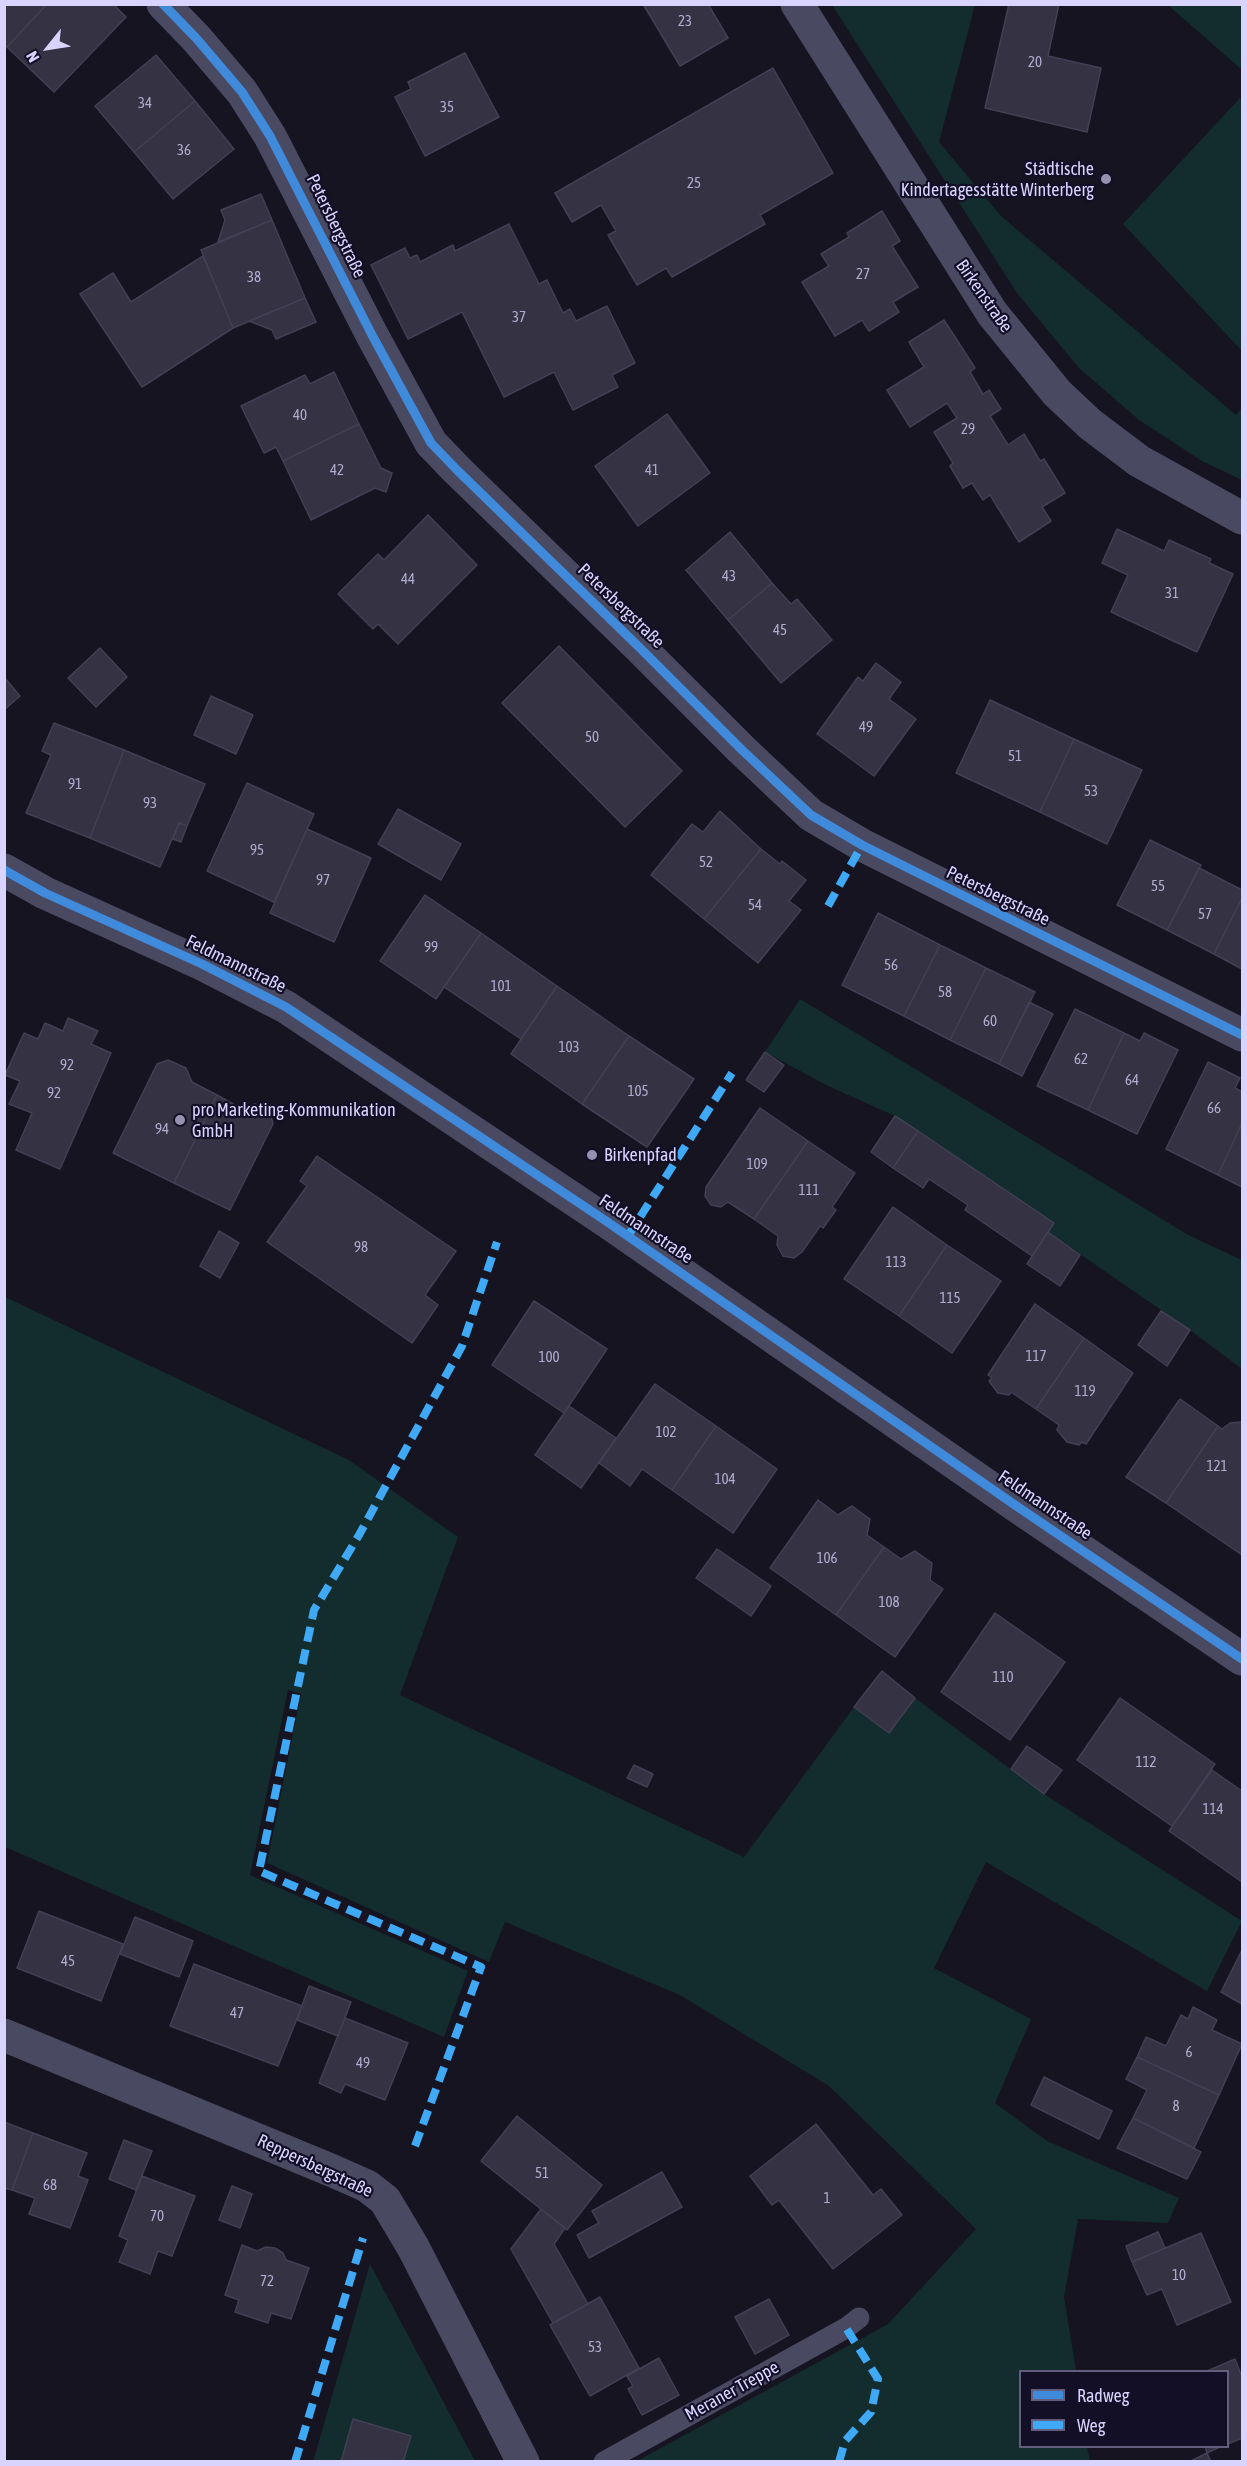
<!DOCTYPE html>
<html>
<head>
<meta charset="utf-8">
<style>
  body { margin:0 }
  #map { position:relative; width:1247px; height:2466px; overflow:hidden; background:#161421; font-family:"Asap Condensed",sans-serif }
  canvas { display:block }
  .frame { position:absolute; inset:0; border:6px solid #d9d4ff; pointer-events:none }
  .legend { position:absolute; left:1019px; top:2370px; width:210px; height:78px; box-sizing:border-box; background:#130f26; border:2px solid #625e7d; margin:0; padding:8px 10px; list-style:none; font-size:18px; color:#d9d4ff }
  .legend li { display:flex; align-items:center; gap:12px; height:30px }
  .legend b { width:30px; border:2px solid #625e7d }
  .north { position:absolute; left:18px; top:18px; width:60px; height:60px; -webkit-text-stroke:4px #130f26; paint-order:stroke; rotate:240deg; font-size:16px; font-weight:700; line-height:24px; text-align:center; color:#d9d4ff }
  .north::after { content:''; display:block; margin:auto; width:21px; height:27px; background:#d9d4ff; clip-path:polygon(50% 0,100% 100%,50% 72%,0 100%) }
</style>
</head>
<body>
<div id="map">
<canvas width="1247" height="2466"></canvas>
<div class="frame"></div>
<ul class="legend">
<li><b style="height:8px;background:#408adc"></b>Radweg</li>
<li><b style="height:8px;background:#3fa9f5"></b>Weg</li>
</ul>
<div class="north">N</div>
</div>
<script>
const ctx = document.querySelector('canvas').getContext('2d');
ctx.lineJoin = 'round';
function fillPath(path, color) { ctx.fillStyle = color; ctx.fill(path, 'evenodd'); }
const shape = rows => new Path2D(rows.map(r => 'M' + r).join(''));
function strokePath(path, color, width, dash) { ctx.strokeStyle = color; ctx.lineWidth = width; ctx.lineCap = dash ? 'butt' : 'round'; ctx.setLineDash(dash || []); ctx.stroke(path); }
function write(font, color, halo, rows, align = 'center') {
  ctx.font = font + ' "Asap Condensed",sans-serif'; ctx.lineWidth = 4.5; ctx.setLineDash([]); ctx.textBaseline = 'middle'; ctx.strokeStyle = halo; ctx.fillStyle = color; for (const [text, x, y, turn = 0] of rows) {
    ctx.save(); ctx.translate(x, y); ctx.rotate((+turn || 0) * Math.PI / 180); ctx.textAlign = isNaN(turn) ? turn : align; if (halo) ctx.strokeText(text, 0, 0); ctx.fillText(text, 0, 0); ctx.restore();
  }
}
fillPath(shape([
  [832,5,975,5,939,142,1001,216,1236,415,1242,407,1242,480,1202,461,1139,420,1079,368,1017,293],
  [1168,5,1242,5,1242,70],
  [1240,98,1242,101,1242,351,1123,224],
  [800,999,1190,1236,1242,1260,1242,1369,1190,1330,1048,1232,1053,1223,895,1116,826,1085,765,1052],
  [5,1297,349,1460,458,1537,400,1695,744,1857,854,1707,889,1733,915,1698,1044,1794,1242,1921,1207,1991,986,1862,934,1968,1031,2019,995,2103,1047,2141,1179,2198,1168,2223,1078,2219,1064,2297,1076,2371,1020,2372,1020,2446,1087,2447,1090,2461,637,2461,888,2324,976,2229,829,2086,680,1995,505,1922,489,1962,267,1863,301,1694,288,1690,250,1875,468,1971,444,2037,5,1847],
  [370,2264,475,2461,403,2461,411,2436,353,2420,341,2461,313,2462]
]), '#132c2d');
const building = shape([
  [4,4,47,4,7,47,4,45,4,4],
  [47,4,113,4,126,17,54,92,7,47,47,4],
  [643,4,708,4,728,38,680,66,643,4],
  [1009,4,1059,4,1048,56,1101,68,1087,132,985,108,1009,4],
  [465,53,499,117,425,156,395,97,411,89,408,82,465,53],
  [156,55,195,101,134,152,95,106,156,55],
  [773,68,833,173,760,215,765,224,672,277,666,268,637,285,608,235,616,231,601,205,572,222,555,193,773,68],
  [195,101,234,149,173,199,134,152,195,101],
  [261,194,272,220,218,242,225,220,221,210,261,194],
  [882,211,900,241,892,246,918,287,893,302,899,312,869,331,862,320,835,336,802,282,829,266,821,254,849,237,847,233,882,211],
  [272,220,305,298,233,328,201,250,272,220],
  [509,224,539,284,547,280,563,313,570,309,576,321,607,306,635,363,612,375,618,387,573,410,554,372,504,397,462,312,408,339,371,265,405,248,410,258,417,255,420,262,453,245,455,251,509,224],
  [203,256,233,328,142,387,80,294,113,273,131,302,203,256],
  [305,298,316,322,276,339,272,330,249,321,305,298],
  [944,320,975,368,970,372,983,394,989,390,1001,409,990,416,1008,445,1024,434,1040,461,1044,459,1065,493,1042,507,1051,521,1019,542,990,495,983,500,972,483,963,488,950,466,953,463,934,432,957,418,947,403,910,427,887,390,924,367,909,342,944,320],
  [334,372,359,424,283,461,276,447,264,453,241,406,305,375,310,384,334,372],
  [667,414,710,473,638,526,595,466,667,414],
  [359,424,381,468,392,473,386,492,375,488,311,520,283,461,359,424],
  [428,515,477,565,398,644,378,624,373,629,338,594,378,554,384,560,428,515],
  [1117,529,1164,551,1169,540,1211,559,1209,563,1233,574,1197,652,1111,612,1128,575,1102,563,1117,529],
  [730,532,772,583,728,620,686,570,730,532],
  [772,583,791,604,797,599,832,640,781,683,728,620,772,583],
  [559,646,682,771,625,827,502,703,559,646],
  [100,648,127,677,96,707,68,678,100,648],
  [876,663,901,682,889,699,916,719,874,776,817,734,858,677,863,681,876,663],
  [4,677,20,696,4,710,4,677],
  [211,696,253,715,236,754,194,735,211,696],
  [990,700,1074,739,1040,812,956,773,990,700],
  [54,723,124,750,90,838,26,813,51,755,42,751,54,723],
  [1074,739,1142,770,1107,844,1040,812,1074,739],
  [124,750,205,784,187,826,179,823,160,867,90,838,124,750],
  [247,783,314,814,274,902,207,871,247,783],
  [398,809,461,844,441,880,378,844,398,809],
  [720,811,761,849,704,919,651,875,692,824,703,832,720,811],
  [179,823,187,826,181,842,173,839,179,823],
  [307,829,371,858,334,942,270,913,307,829],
  [1150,840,1201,865,1167,930,1117,905,1150,840],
  [761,849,780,864,782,861,806,880,789,901,801,910,758,963,704,919,761,849],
  [1199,868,1242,890,1242,898,1214,954,1167,930,1199,868],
  [425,895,481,933,436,999,380,961,425,895],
  [1242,898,1242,969,1214,954,1242,898],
  [878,913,940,945,904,1016,842,985,878,913],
  [481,933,557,986,521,1039,444,987,481,933],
  [940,945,986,968,950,1040,904,1016,940,945],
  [986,968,1035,992,999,1064,950,1040,986,968],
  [557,986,629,1036,582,1104,511,1054,557,986],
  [1029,1002,1053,1014,1022,1076,999,1064,1029,1002],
  [1075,1009,1124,1033,1088,1110,1037,1086,1075,1009],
  [68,1018,98,1031,91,1044,111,1053,60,1169,16,1150,32,1113,9,1104,20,1081,5,1075,24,1033,38,1039,45,1023,63,1031,68,1018],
  [1124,1033,1140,1041,1144,1033,1178,1050,1137,1134,1088,1110,1124,1033],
  [629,1036,694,1079,647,1147,582,1104,629,1036],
  [765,1052,784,1065,764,1092,746,1080,765,1052],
  [168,1060,186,1068,192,1082,217,1095,174,1183,113,1153,157,1064,168,1060],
  [1208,1062,1240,1078,1235,1088,1242,1092,1242,1123,1218,1175,1166,1149,1208,1062],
  [217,1095,242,1109,255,1104,270,1112,273,1124,230,1210,174,1183,217,1095],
  [760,1108,808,1141,754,1219,728,1202,721,1207,711,1205,705,1196,706,1187,760,1108],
  [895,1116,918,1131,893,1168,871,1152,895,1116],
  [1242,1123,1242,1187,1218,1175,1242,1123],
  [918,1131,1054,1223,1032,1256,965,1210,968,1205,929,1179,923,1188,893,1168,918,1131],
  [808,1141,855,1173,832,1207,836,1210,823,1228,820,1226,802,1252,794,1258,783,1256,777,1245,778,1236,754,1219,808,1141],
  [317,1156,456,1251,425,1295,438,1305,412,1343,267,1242,307,1186,300,1181,317,1156],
  [893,1207,947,1245,899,1316,844,1279,893,1207],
  [219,1231,239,1243,220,1278,200,1266,219,1231],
  [1048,1232,1080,1255,1060,1286,1027,1264,1048,1232],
  [947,1245,1001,1281,952,1353,899,1316,947,1245],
  [534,1301,607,1349,564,1413,492,1365,534,1301],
  [1035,1304,1084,1338,1036,1409,1011,1392,1009,1395,998,1393,989,1381,992,1378,988,1375,1035,1304],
  [1161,1311,1190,1330,1167,1366,1138,1345,1161,1311],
  [1084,1338,1133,1373,1086,1444,1082,1442,1079,1445,1067,1442,1057,1430,1059,1425,1036,1409,1084,1338],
  [655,1384,716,1426,672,1490,642,1469,630,1486,599,1463,655,1384],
  [1180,1399,1218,1426,1166,1503,1126,1477,1180,1399],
  [569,1406,616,1438,581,1488,535,1455,569,1406],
  [1240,1422,1242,1422,1242,1555,1166,1503,1218,1426,1222,1429,1230,1423,1240,1422],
  [716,1426,777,1469,733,1533,672,1490,716,1426],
  [818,1500,838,1515,852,1506,870,1519,867,1535,884,1547,836,1615,770,1568,818,1500],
  [884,1547,901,1559,915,1551,932,1563,930,1580,943,1589,895,1657,836,1615,884,1547],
  [717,1549,771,1586,751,1616,696,1578,717,1549],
  [995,1613,1065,1662,1010,1740,941,1692,995,1613],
  [882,1671,915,1698,889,1733,854,1707,882,1671],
  [1120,1698,1215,1764,1172,1826,1077,1760,1120,1698],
  [1027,1746,1062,1770,1044,1794,1011,1769,1027,1746],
  [634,1765,653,1774,647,1787,627,1778,634,1765],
  [1212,1770,1242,1791,1242,1882,1169,1831,1212,1770],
  [39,1911,123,1944,101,2001,17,1968,39,1911],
  [135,1917,193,1941,179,1977,120,1954,135,1917],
  [1242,1950,1242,2004,1221,1992,1242,1950],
  [194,1964,302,2006,278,2066,170,2026,194,1964],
  [309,1986,351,2002,338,2036,297,2020,309,1986],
  [1193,2007,1217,2020,1212,2030,1242,2044,1219,2095,1137,2057,1146,2037,1166,2046,1181,2015,1188,2019,1193,2007],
  [345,2018,408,2043,385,2100,345,2084,341,2093,319,2083,345,2018],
  [1137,2057,1219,2095,1194,2148,1133,2118,1147,2090,1126,2079,1137,2057],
  [1044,2077,1112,2111,1099,2139,1031,2105,1044,2077],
  [517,2116,602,2185,567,2230,481,2161,517,2116],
  [1133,2118,1201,2152,1187,2179,1117,2148,1133,2118],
  [4,2122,33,2133,12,2190,4,2188,4,2122],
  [816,2124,873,2195,881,2189,902,2215,833,2269,779,2200,772,2205,750,2176,816,2124],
  [33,2133,87,2153,78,2176,88,2180,70,2228,29,2214,35,2198,12,2190,33,2133],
  [124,2140,152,2151,136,2190,109,2179,124,2140],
  [662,2172,682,2207,589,2258,577,2235,599,2223,592,2211,662,2172],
  [142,2176,195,2196,172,2256,158,2251,150,2274,119,2262,128,2240,119,2236,142,2176],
  [232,2186,252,2194,240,2228,219,2220,232,2186],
  [541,2209,565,2228,554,2244,588,2304,553,2323,511,2249,541,2209],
  [1158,2232,1165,2248,1132,2262,1126,2246,1158,2232],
  [1201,2233,1231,2302,1177,2325,1162,2289,1147,2295,1132,2262,1201,2233],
  [242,2245,257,2251,266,2247,275,2248,283,2253,286,2260,309,2268,291,2319,271,2313,268,2323,235,2312,239,2300,225,2295,242,2245],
  [600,2297,639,2368,590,2396,550,2325,600,2297],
  [769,2299,789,2335,755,2354,735,2317,769,2299],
  [659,2358,679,2395,642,2415,628,2389,633,2386,627,2376,659,2358],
  [1235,2359,1242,2377,1242,2438,1228,2444,1228,2372,1205,2372,1235,2359],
  [353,2419,411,2436,403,2462,341,2462,353,2419],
  [1205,2446,1222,2446,1207,2453,1205,2446],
  [1207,2453,1211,2462,1189,2462,1207,2453]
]);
fillPath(building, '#343243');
strokePath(building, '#433f54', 1.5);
strokePath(shape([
  [604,2462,846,2328,859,2318]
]), '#4a4962', 21);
strokePath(shape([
  [163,4,196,38,242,92,270,136,372,335,431,443,457,470,639,647,741,749,811,815,862,845,1242,1035],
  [797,4,992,313,1057,393,1090,424,1139,461,1242,518],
  [4,2035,333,2171,367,2186,385,2200,413,2247,523,2462]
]), '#4a4962', 33);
strokePath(shape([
  [4,870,45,893,202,964,286,1007,609,1223,1015,1505,1242,1659]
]), '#4a4962', 33);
strokePath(shape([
  [828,906,862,845],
  [628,1236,732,1073],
  [415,2146,481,1967,259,1871,314,1610,359,1535,462,1346,497,1242],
  [295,2462,363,2238],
  [839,2462,845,2441,871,2412,878,2379,846,2328]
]), '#3fa9f5', 8, [15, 8]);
strokePath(shape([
  [163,4,196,38,242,92,270,136,372,335,431,443,457,470,639,647,741,749,811,815,862,845,1242,1035],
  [4,870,45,893,202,964,286,1007,609,1223,1015,1505,1242,1659]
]), '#408adc', 9);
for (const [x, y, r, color] of [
  [1106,179,6,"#9591b1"],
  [180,1120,6,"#9591b1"],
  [592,1155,6,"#9591b1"]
]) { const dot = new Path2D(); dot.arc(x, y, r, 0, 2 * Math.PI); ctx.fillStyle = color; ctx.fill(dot); strokePath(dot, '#130f26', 2); }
write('15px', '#b0acd0', null, [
  ["23",685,21],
  ["20",1035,62],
  ["34",145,103],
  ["35",447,107],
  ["36",184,150],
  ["25",694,183],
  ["27",863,274],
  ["38",254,277],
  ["37",519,317],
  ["40",300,415],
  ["29",968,429],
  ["42",337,470],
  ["41",652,470],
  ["43",729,576],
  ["44",408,579],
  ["31",1172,593],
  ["45",780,630],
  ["49",866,727],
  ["50",592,737],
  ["51",1015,756],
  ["91",75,784],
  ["53",1091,791],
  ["93",150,803],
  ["95",257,850],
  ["52",706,862],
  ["97",323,880],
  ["55",1158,886],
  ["54",755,905],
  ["57",1205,914],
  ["99",431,947],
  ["56",891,965],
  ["101",501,986],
  ["58",945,992],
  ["60",990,1021],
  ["103",569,1047],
  ["62",1081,1059],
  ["92",67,1065],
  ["64",1132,1080],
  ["105",638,1091],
  ["92",54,1093],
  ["66",1214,1108],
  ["94",162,1129],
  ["109",757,1164],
  ["111",809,1190],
  ["98",361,1247],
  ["113",896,1262],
  ["115",950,1298],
  ["117",1036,1356],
  ["100",549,1357],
  ["119",1085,1391],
  ["102",666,1432],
  ["121",1217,1466],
  ["104",725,1479],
  ["106",827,1558],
  ["108",889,1602],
  ["110",1003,1677],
  ["112",1146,1762],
  ["114",1213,1809],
  ["45",68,1961],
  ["47",237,2013],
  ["6",1189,2052],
  ["49",363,2063],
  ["8",1176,2106],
  ["51",542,2173],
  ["68",50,2185],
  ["1",827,2198],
  ["70",157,2216],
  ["10",1179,2275],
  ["72",267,2281],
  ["53",595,2347]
]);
write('18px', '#d9d4ff', '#130f26', [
  ["Städtische",1094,169,"right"],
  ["Kindertagesstätte Winterberg",1094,190,"right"],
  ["pro Marketing-Kommunikation",192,1110],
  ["GmbH",192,1131],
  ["Birkenpfad",604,1155]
], 'left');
write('18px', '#d9d4ff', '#130f26', [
  ["Petersbergstraße",336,226,64],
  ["Birkenstraße",984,296,55],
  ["Petersbergstraße",621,606,44],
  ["Petersbergstraße",998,896,26],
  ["Feldmannstraße",236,964,26],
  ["Feldmannstraße",646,1229,34],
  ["Feldmannstraße",1045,1505,34],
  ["Reppersbergstraße",315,2166,25],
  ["Meraner Treppe",732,2391,-29]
]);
</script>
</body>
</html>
